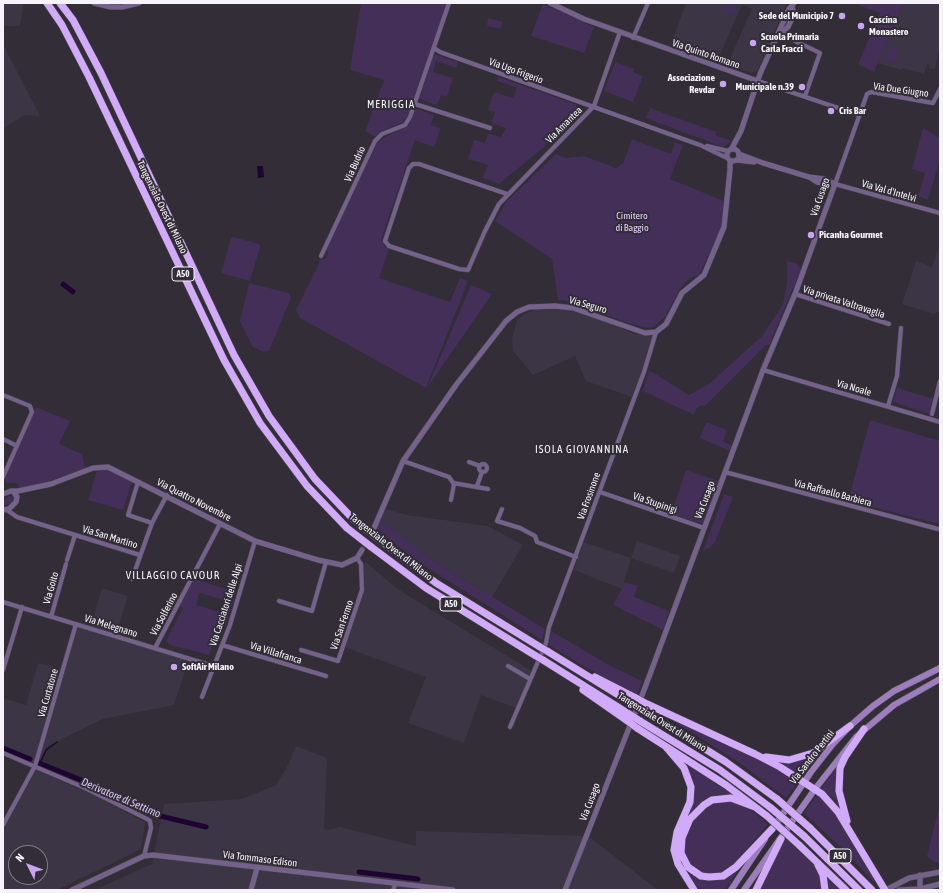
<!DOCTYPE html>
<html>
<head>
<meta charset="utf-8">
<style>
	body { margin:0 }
	#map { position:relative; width:943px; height:893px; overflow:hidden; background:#322d37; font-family:"Asap Condensed",sans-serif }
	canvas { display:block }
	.frame { position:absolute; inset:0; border:4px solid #f6f3fa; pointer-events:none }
	.north { position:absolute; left:8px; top:845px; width:40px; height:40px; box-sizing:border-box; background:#322d37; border:1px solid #807c85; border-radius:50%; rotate:312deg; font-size:11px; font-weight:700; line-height:16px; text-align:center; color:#f6f3fa }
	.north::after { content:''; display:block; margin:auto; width:14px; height:18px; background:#c8a5ee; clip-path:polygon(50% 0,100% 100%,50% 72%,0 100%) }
</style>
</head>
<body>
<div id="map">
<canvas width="943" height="893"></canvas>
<div class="frame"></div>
<div class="north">N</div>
</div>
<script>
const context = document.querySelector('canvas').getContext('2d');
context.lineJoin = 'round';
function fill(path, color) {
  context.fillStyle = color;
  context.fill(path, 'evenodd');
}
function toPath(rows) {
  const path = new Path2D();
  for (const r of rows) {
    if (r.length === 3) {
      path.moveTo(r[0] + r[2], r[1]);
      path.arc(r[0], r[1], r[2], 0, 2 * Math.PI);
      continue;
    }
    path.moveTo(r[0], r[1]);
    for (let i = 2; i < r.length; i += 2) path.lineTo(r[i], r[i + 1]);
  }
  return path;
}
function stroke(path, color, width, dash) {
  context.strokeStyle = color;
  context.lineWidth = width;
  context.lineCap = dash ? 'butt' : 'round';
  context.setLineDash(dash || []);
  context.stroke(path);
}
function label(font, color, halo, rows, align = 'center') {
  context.font = font + ' "Asap Condensed",sans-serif';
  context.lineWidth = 4;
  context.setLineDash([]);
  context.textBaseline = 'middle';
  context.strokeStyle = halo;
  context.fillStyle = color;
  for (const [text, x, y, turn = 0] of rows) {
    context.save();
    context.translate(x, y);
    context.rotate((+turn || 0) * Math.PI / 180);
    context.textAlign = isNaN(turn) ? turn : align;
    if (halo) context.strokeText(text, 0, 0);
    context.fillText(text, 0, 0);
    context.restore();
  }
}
fill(toPath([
	[3,3,24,3,20,26,3,26],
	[686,3,787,3,757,71,752,73,727,65,752,9,742,5,717,61,671,44],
	[903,3,940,3,940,46,935,68,933,69,929,68,930,65,927,64,924,74,902,68,901,70,877,63],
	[3,44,40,116,25,115,3,128],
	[940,243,940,311,934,314,902,304,916,261,932,267],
	[554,309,588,314,634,334,653,336,653,341,632,397,586,381,575,356,533,375,513,351,512,339,517,320,524,314,534,310],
	[386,509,407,515,488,526,523,545,492,597,430,559,396,534,381,520],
	[637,541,680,556,674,573,631,558,622,589,574,570,583,542,631,558],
	[366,562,395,587,415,600,532,671,516,708,481,695,464,743,408,723,426,677,344,647,365,588,363,565],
	[102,588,128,596,116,634,189,659,174,705,103,719,46,747,39,766,3,752,3,698,26,705,38,663,64,670,78,625,90,629],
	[296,746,327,758,324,829,328,830,340,827,416,846,416,831,588,836,658,890,94,890,152,864,164,804,242,799,276,785,286,769],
	[36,770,91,794,145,822,141,849,57,890,3,890,3,831],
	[16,853,40,853,40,877,16,877]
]), '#3c3545');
fill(toPath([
	[361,3,447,3,408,115,403,122,380,132,375,137,365,131,384,80,350,70],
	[724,3,737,8,734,15,721,10],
	[853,3,903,3,874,72,858,64,880,13],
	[543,4,594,27,584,53,531,36],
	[488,18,503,22,501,29,487,26],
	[890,46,899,49,894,63,885,60],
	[434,54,458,62,456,68,436,61,433,72,453,78,447,97,441,95,437,105,419,99],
	[615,62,634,69,633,72,643,76,633,102,604,91],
	[498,77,575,104,581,109,558,129,543,148,499,184,483,178,488,165,468,159,474,140,485,143,488,133,501,137,506,128,491,123,495,112,488,110,494,92,513,98,517,88,497,81],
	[650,108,716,132,715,135,732,141,723,147,646,118],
	[416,109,434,115,431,125,441,128,434,147,415,140,382,237,384,246,389,249,379,278,450,302,460,278,468,281,426,388,300,318,296,310,321,259,325,259,328,253,326,249,377,143,385,137,408,126],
	[923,128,940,138,940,159,928,200,918,196,925,173,912,169],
	[632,139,671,154,675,142,683,145,670,179,724,201,722,227,699,275,689,279,681,287,665,317,658,323,654,327,647,328,628,323,568,301,558,300,552,259,495,221,507,201,556,154,566,158,584,156,616,168,623,163],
	[234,237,259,244,260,247,250,281,221,273,231,238],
	[787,261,796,263,801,269,769,345,766,345,705,406,702,405,697,408,694,415,643,391,649,370,689,395,709,384,762,336,783,304,787,282],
	[249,283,289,293,291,298,269,351,264,352,253,347,240,321],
	[471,285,492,294,427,388],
	[897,388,934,399,929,414,893,402],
	[36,407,70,421,59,444,82,454,85,468,47,482,21,488,16,483,6,483,4,479],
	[870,420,940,441,940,524,848,501],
	[706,422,727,430,723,441,732,446,730,451,700,438],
	[106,469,132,481,123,510,88,500,97,470],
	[686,470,719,481,703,524,671,514],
	[724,494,733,497,715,542,711,547,703,551],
	[9,496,13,497,13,500,9,504,3,506,3,500],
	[381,520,430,559,545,629,542,640,417,561,376,529],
	[194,579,236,592,227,622,223,621,209,655,170,645,166,641,183,608,180,606],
	[199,593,224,600,220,612,196,605],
	[625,582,638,586,634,597,669,611,663,630,613,605],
	[551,631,609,665,642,681,637,695,582,665,549,645],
	[677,721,756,758,799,781,786,798,737,761,676,723],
	[819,752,802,777,779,763,794,762,809,758],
	[689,765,735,795,714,796,697,808,679,854,702,879,720,880,738,871,725,890,696,890,678,858,676,843,694,795,692,781,688,769],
	[837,767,836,783,840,808,834,799,821,789],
	[817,794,833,810,875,881,873,882,846,852,804,813],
	[727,800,746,806,768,824,733,866,723,874,706,874,694,870,686,860,683,845,692,821,702,810,713,803],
	[940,803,940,862,934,862,927,856],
	[786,839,814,864,821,877,823,890,758,890,762,880],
	[826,874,842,890,828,890]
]), '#432f58');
fill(toPath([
	[257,166,263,166,264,177,258,178],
	[63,281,76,291,73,295,60,285]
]), '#1e0531');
stroke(toPath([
	[40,763,46,750,57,742]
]), '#1e0531', 1.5);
stroke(toPath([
	[3,748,30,759],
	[39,763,86,782,156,815,206,827],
	[359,872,418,879]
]), '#1e0531', 5);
stroke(toPath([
	[362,550,372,530]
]), '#46414a', 5, [5, 2.5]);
const minor = toPath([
	[784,31,791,39,820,53,805,96],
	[633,38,648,3],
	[434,48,440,52,700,145,727,158],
	[758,81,859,115],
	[940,89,933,103,871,92,867,94,835,184,940,213],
	[415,104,490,128],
	[707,146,728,151],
	[507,194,419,164,413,164,409,168,385,241,389,246,459,269,468,270,485,231,499,204,594,106,620,32],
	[321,256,375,141,382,134,405,125,410,117,449,3],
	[795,294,889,324],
	[763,370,940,422],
	[3,395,30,406,32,412,3,477],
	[888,406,897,376,901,328],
	[932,414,940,381],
	[3,439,17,446],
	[403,461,449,477,454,484,451,500],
	[469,462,480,466],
	[483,468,4],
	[725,472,938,529],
	[138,482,128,515,152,523],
	[453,483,488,489],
	[477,486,482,472],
	[600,492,704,528],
	[502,509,497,521,520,528,535,536,537,542,576,557],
	[7,510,17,517,140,555],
	[67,560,75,535],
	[132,579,152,523,167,495],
	[279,601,312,611,326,562],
	[3,602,213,666],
	[51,617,66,564],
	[222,645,326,676],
	[155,648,220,524],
	[301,650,338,661,362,590,361,564,357,558],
	[508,666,530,679],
	[3,670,22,607],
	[202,697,230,625,255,541],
	[510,727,546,643,549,627,644,372,656,332],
	[3,753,85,788,147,819,150,821,151,828,144,856],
	[3,825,35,766,76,624],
	[393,890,396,883]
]);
const tertiary = toPath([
	[94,3,111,7,122,7,139,3],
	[550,3,584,19,758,81],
	[777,37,788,27,794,14,792,7],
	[732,148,741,131,760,74,789,9,794,3],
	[733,155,6],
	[739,154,763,163,809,177,824,179,835,184],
	[737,160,754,162],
	[809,177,817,182,829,185,835,184],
	[3,494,11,491,18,491,51,484,93,468,108,467,255,541,318,560,342,565,357,558,362,550],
	[3,510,9,509,16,502,17,497,13,491],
	[374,528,403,461,456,385,506,321,517,312,529,307,555,306,573,308,645,333,656,332,666,324,682,293,704,275,724,227,730,170,730,161],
	[920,889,920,875],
	[72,890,144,856,153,855,453,890],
	[251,890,257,868],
	[565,890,646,685,763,370,795,294,835,184],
	[886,890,909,878,940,872],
	[899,890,920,889,940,884]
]);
const secondary = toPath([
	[774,827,811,772,833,744,850,726,873,706,894,691,940,668],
	[731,890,765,839],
	[744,890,815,789,856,737,894,705,940,679]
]);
const motorway = toPath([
	[47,3,62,25,89,77,224,360,260,423,307,486,347,528],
	[60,3,73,20,101,73,234,355,269,416,315,479,353,519],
	[376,537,436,583,540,647],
	[370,546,426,588,536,656],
	[547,651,633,704],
	[543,660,629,714],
	[595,677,636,698],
	[583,690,626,720],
	[647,704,755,754,780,767,822,794,838,812,885,890],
	[644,711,726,762,777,799],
	[640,721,720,770,771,808],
	[637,728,726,785,767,816],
	[666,747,684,768,691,787,690,802,677,832,674,850,678,864,694,890],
	[766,757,789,760,813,753,850,726],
	[755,807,731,798,712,800,704,805,690,819,682,838,681,853,688,867,701,876,709,877,723,876,736,867,772,829],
	[847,821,839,791,840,768,845,757,864,729],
	[810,828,872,890],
	[804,836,859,890],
	[799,845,846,890],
	[818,865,823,875,825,890],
	[756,890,781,839]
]);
stroke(minor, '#4d4952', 5);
stroke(tertiary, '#4d4952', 6);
stroke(secondary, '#4d4952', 7);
stroke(motorway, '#4d4952', 8);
stroke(minor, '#75628a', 4);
stroke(tertiary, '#75628a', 5);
stroke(secondary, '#9c7ebc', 6);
stroke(motorway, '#d1abf9', 7);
const motorwayBridge = toPath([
	[353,519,376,537],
	[347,528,370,546],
	[540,647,547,651],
	[536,656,543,660],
	[636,698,647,704],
	[633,704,644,711],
	[629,714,640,721],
	[626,720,637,728],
	[777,799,810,828],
	[771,808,804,836],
	[767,816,799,845]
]);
stroke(motorwayBridge, '#4d4952', 8, []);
stroke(motorwayBridge, '#d1abf9', 7);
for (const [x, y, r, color] of [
	[842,16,4,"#c8a5ee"],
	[861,26,4,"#c8a5ee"],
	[753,43,4,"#c8a5ee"],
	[723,84,4,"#c8a5ee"],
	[802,87,4,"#c8a5ee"],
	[831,111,4,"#c8a5ee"],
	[811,235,4,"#c8a5ee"],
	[174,667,4,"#c8a5ee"]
]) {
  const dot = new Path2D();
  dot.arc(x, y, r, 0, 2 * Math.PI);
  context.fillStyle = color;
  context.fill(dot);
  stroke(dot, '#322d37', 1.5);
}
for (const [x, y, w] of [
	[183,274,22],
	[451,604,22],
	[840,856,22]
]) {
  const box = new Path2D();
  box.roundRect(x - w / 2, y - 7, w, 14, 3);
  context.fillStyle = '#322d37';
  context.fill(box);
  stroke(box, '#f6f3fa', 1);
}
label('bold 9px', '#f6f3fa', null, [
	["A50",183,274],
	["A50",451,604],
	["A50",840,856]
]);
label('bold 10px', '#f6f3fa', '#322d37', [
	["Sede del Municipio 7",834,16,"right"],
	["Cascina",869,20],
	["Monastero",869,32],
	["Scuola Primaria",761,37],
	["Carla Fracci",761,49],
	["Associazione",715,78,"right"],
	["Revdar",715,90,"right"],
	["Municipale n.39",794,87,"right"],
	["Cris Bar",839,111],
	["Picanha Gourmet",819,235],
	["SoftAir Milano",182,667]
], 'left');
label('10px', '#f6f3fa', '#322d37', [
	["Via Quinto Romano",706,54,19],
	["Via Ugo Frigerio",516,71,20],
	["Via Due Giugno",901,90,8],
	["Via Amantea",564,125,-45],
	["Via Budrio",355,164,-66],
	["Via Val d'Intelvi",889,191,16],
	["Via Cusago",820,197,-71],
	["Tangenziale Ovest di Milano",162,207,64],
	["Via privata Valtravaglia",844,302,18],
	["Via Seguro",588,305,16],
	["Via Noale",854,388,16],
	["Via Raffaello Barbiera",833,493,15],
	["Via Frosinone",589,496,-70],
	["Via Quattro Novembre",194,500,27],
	["Via Cusago",705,500,-69],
	["Via Stupinigi",655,503,19],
	["Via San Martino",110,537,17],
	["Tangenziale Ovest di Milano",391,547,38],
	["Via Goito",51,588,-74],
	["Via Cacciatori delle Alpi",226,605,-72],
	["Via Solferino",164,614,-62],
	["Via San Fermo",342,625,-71],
	["Via Melegnano",111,626,17],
	["Via Villafranca",276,653,17],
	["Via Curtatone",48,693,-74],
	["Tangenziale Ovest di Milano",662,722,32],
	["Via Sandro Pertini",812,757,-52],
	["Via Cusago",590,802,-69],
	["Via Tommaso Edison",260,859,7]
]);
label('10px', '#e4cefd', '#322d37', [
	["Cimitero",632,216],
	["di Baggio",632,228]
]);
context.letterSpacing = '1px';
label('11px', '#f6f3fa', '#322d37', [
	["MERIGGIA",391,105],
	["ISOLA GIOVANNINA",582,450],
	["VILLAGGIO CAVOUR",173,576]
]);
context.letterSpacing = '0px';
label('italic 11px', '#dcc6f5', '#322d37', [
	["Derivatore di Settimo",121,798,23]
]);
</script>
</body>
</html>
